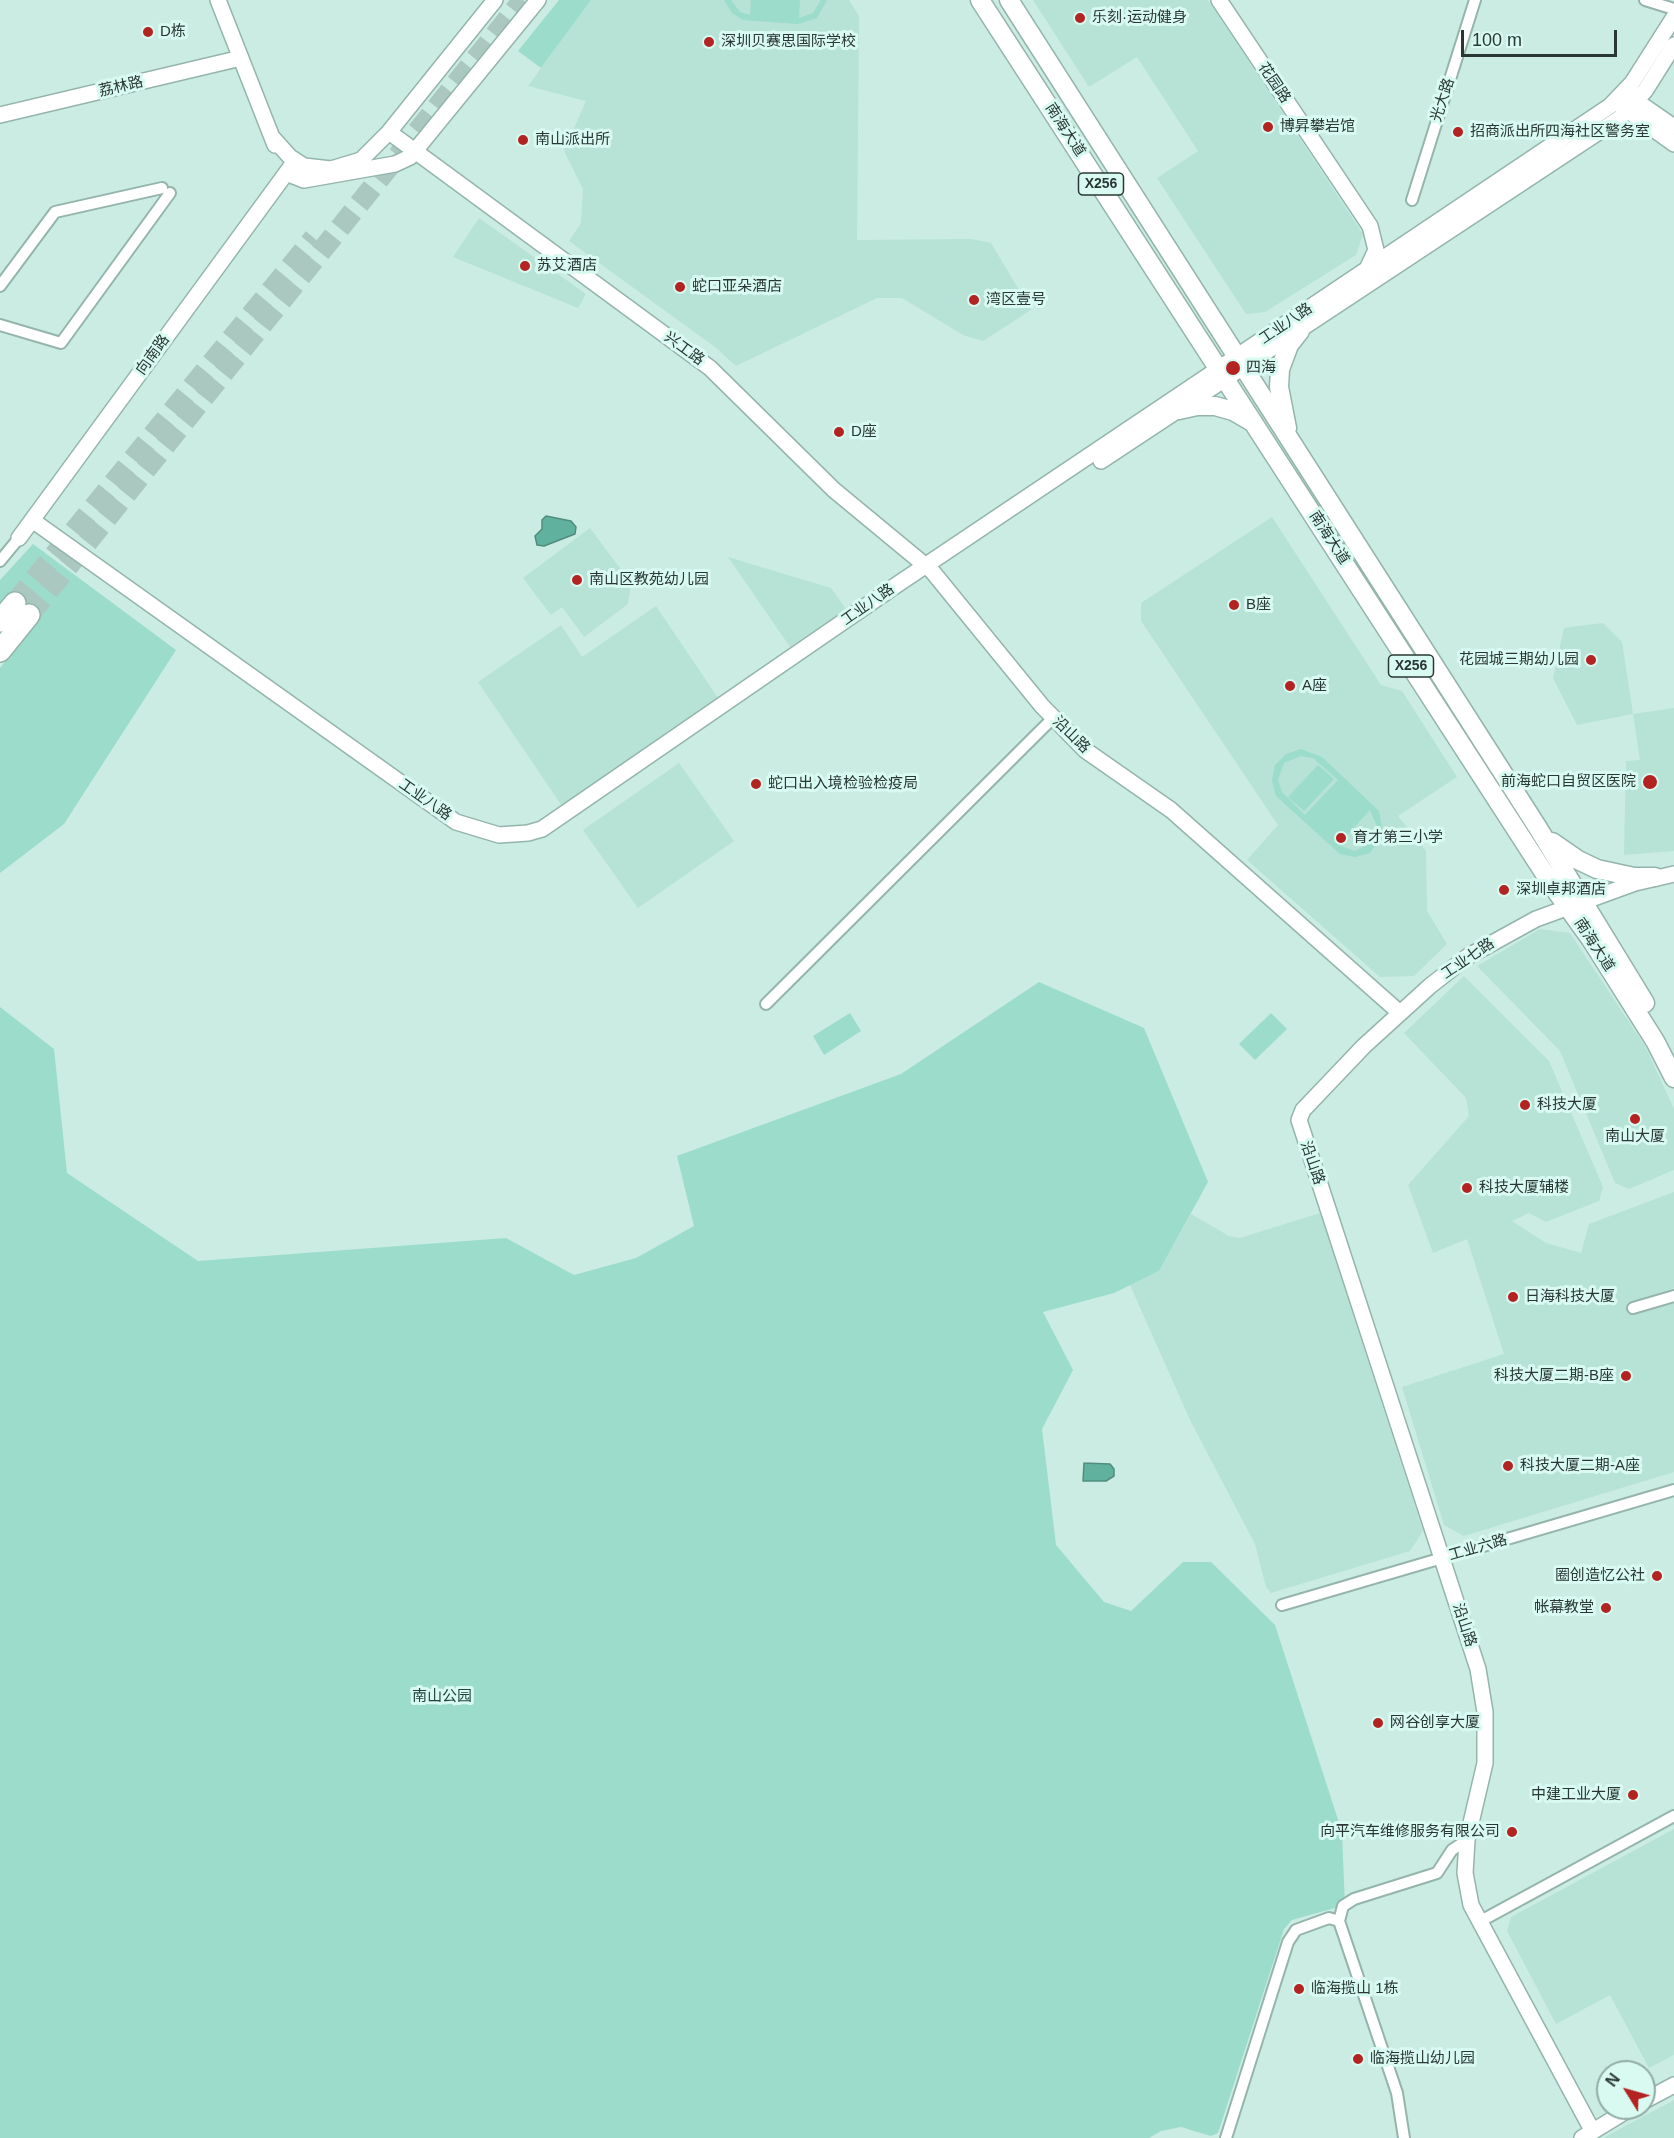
<!DOCTYPE html>
<html>
<head>
<meta charset="utf-8">
<style>
	body { margin:0 }
	#map { position:relative; width:1674px; height:2138px; overflow:hidden; background:#cbece3; font-family:Helvetica,sans-serif }
	canvas { display:block }
	.north { position:absolute; left:1596px; top:2060px; width:60px; height:60px; box-sizing:border-box; background:#d8faf0; border:2px solid #92aca5; border-radius:50%; rotate:307deg; font-size:16px; font-weight:700; line-height:24px; text-align:center; color:#2a3834 }
	.north::after { content:''; display:block; margin:auto; width:21px; height:27px; background:#b32322; clip-path:polygon(50% 0,100% 100%,50% 72%,0 100%) }
	.scale { position:absolute; left:1461px; top:30px; width:156px; height:27px; box-sizing:border-box; border:3px solid #2a3834; border-top:0; padding-left:8px; font-size:18px; line-height:21px; white-space:nowrap; color:#2a3834; -webkit-text-stroke:4px #d8faf0; paint-order:stroke }
</style>
</head>
<body>
<div id="map">
<canvas width="1674" height="2138"></canvas>
<div class="north">N</div>
<div class="scale">100 m</div>
</div>
<script>
const context = document.querySelector('canvas').getContext('2d');
context.lineJoin = 'round';
function fill(path, color) {
  context.fillStyle = color;
  context.fill(path, 'evenodd');
}
function toPath(rows) {
  const path = new Path2D();
  for (const r of rows) {
    path.moveTo(r[0], r[1]);
    for (let i = 2; i < r.length; i += 2) path.lineTo(r[i], r[i + 1]);
  }
  return path;
}
function stroke(path, color, width, dash) {
  context.strokeStyle = color;
  context.lineWidth = width;
  context.lineCap = dash ? 'butt' : 'round';
  context.setLineDash(dash || []);
  context.stroke(path);
}
function label(font, color, halo, rows, align = 'center') {
  context.font = font + ' Helvetica,"Noto Sans SC",sans-serif';
  context.lineWidth = 6;
  context.setLineDash([]);
  context.textBaseline = 'middle';
  context.strokeStyle = halo;
  context.fillStyle = color;
  for (const [text, x, y, turn = 0] of rows) {
    context.save();
    context.translate(x, y);
    context.rotate((+turn || 0) * Math.PI / 180);
    context.textAlign = isNaN(turn) ? turn : align;
    if (halo) context.strokeText(text, 0, 0);
    context.fillText(text, 0, 0);
    context.restore();
  }
}
fill(toPath([
	[591,0,849,0,859,16,857,240,972,239,991,243,1031,310,983,341,963,335,902,298,877,298,736,366,715,347,569,241,581,223,583,189,564,151,586,101,528,86],
	[1033,0,1208,0,1363,234,1356,255,1265,312,1246,314,1157,178,1198,151,1137,57,1089,87],
	[479,218,586,294,578,308,453,257],
	[1272,517,1381,685,1402,691,1457,777,1398,816,1426,851,1427,911,1447,944,1414,976,1380,977,1247,860,1278,825,1141,621,1141,603],
	[590,528,631,583,628,604,584,637,562,607,551,615,523,578],
	[728,557,831,588,846,609,790,647],
	[656,606,718,698,562,806,478,682,561,625,582,657],
	[1603,623,1622,642,1633,714,1674,708,1674,851,1624,855,1626,761,1640,760,1633,714,1577,725,1553,678,1564,628],
	[679,763,734,841,638,908,583,830],
	[1540,929,1570,933,1645,1046,1674,1109,1674,1170,1629,1189,1615,1183,1560,1051,1477,966],
	[1464,976,1549,1061,1603,1187,1599,1201,1546,1222,1529,1213,1512,1221,1546,1243,1581,1253,1589,1224,1674,1192,1674,1288,1627,1303,1631,1314,1674,1300,1674,1472,1464,1536,1444,1525,1402,1387,1504,1354,1467,1239,1433,1253,1408,1185,1469,1116,1466,1098,1404,1033],
	[1320,1213,1423,1531,1410,1551,1271,1593,1266,1587,1255,1544,1191,1422,1130,1285,1159,1271,1191,1214,1229,1236,1240,1238],
	[1674,1829,1674,2055,1649,2068,1610,1995,1556,2024,1507,1931,1511,1917],
	[1674,2100,1674,2138,1603,2138]
]), '#b7e2d6');
fill(toPath([
	[559,0,591,0,541,68,518,51],
	[724,0,731,0,740,12,750,15,751,0,800,0,799,18,813,13,821,0,827,0,817,18,798,24,743,20,732,13],
	[33,544,176,650,64,824,0,873,0,668,40,618,11,596,0,609,0,580],
	[1301,749,1322,757,1379,811,1383,834,1370,853,1355,857,1340,854,1276,796,1272,781,1275,765,1286,754],
	[1301,756,1313,758,1338,780,1305,815,1282,792,1278,780,1284,763],
	[1370,810,1377,826,1371,843,1355,851,1338,845],
	[1318,765,1334,779,1304,811,1288,797],
	[1039,982,1144,1028,1208,1182,1159,1271,1114,1293,1043,1312,1073,1370,1042,1429,1056,1545,1104,1602,1131,1611,1183,1562,1211,1562,1275,1625,1342,1832,1345,1908,1342,1906,1292,1920,1284,1929,1218,2133,1211,2136,1181,2127,1161,2131,1149,2138,0,2138,0,1007,54,1049,67,1173,198,1261,506,1238,574,1275,636,1258,694,1226,677,1156,901,1074],
	[850,1013,861,1031,824,1055,813,1036],
	[1271,1013,1287,1029,1255,1060,1239,1044]
]), '#9bdccb');
const water = toPath([
	[546,516,571,521,576,527,575,534,544,546,537,545,535,536,542,529,542,520,546,516],
	[1084,1463,1110,1464,1114,1469,1114,1476,1106,1481,1083,1481,1084,1463]
]);
fill(water, '#61b19f');
stroke(water, '#508d7f', 1.5);
stroke(toPath([
	[15,603,314,238],
	[29,615,523,0]
]), '#abc8c0', 21, [21, 10]);
const street = toPath([
	[1645,0,1674,9],
	[1412,200,1475,0],
	[0,286,55,212,162,188],
	[0,325,61,343,170,193],
	[0,561,19,538],
	[766,1004,1053,718],
	[1633,1308,1674,1296],
	[1282,1605,1674,1490],
	[1339,1921,1343,1906,1354,1899,1437,1873,1452,1850,1467,1840],
	[1479,1922,1674,1816],
	[1226,2138,1288,1942,1296,1930,1329,1918,1339,1921,1397,2093,1404,2138]
]);
const secondary = toPath([
	[218,0,275,145],
	[1219,0,1370,226,1376,250,1367,269],
	[1629,96,1674,127],
	[1620,105,1674,144],
	[0,115,241,58],
	[389,132,710,368,834,490,932,571,1042,706,1085,750,1171,810,1400,1013],
	[272,137,290,157,304,166,331,169,361,160,389,132,495,0],
	[286,173,304,180,395,164,410,157,538,0],
	[1101,461,1620,118,1645,91,1674,45],
	[32,520,456,822,499,835,528,833,542,829,898,584,1610,106,1632,83,1674,17],
	[19,538,295,161],
	[1644,2101,1674,2085],
	[1592,2130,1471,1905,1465,1873,1467,1840,1485,1763,1485,1712,1478,1669,1299,1120,1303,1110,1364,1046,1430,986,1467,957,1536,919,1635,883,1674,874],
	[1582,2138,1631,2108]
]);
const primary = toPath([
	[980,0,1554,888,1590,938,1655,1041,1674,1078],
	[1009,0,1538,828,1645,1003],
	[1179,410,1197,406,1215,406,1233,411,1252,422],
	[1287,428,1279,387,1280,369,1289,345,1300,331],
	[1552,842,1578,860,1597,869,1634,877,1655,877]
]);
const highway = toPath([
	[0,621,15,603],
	[0,651,29,615]
]);
stroke(street, '#94b4ac', 14);
stroke(secondary, '#94b4ac', 18);
stroke(primary, '#94b4ac', 21);
stroke(highway, '#94b4ac', 24);
stroke(street, '#fff', 10);
stroke(secondary, '#fff', 15);
stroke(primary, '#fff', 18);
stroke(highway, '#fff', 21);
for (const [x, y, r, color] of [
	[1080,18,6,"#b32322"],
	[148,32,6,"#b32322"],
	[709,42,6,"#b32322"],
	[1268,127,6,"#b32322"],
	[1458,132,6,"#b32322"],
	[523,140,6,"#b32322"],
	[525,266,6,"#b32322"],
	[680,287,6,"#b32322"],
	[974,300,6,"#b32322"],
	[1233,368,8,"#b32322"],
	[839,432,6,"#b32322"],
	[577,580,6,"#b32322"],
	[1234,605,6,"#b32322"],
	[1591,660,6,"#b32322"],
	[1290,686,6,"#b32322"],
	[1650,782,8,"#b32322"],
	[756,784,6,"#b32322"],
	[1341,838,6,"#b32322"],
	[1504,890,6,"#b32322"],
	[1525,1105,6,"#b32322"],
	[1635,1119,6,"#b32322"],
	[1467,1188,6,"#b32322"],
	[1513,1297,6,"#b32322"],
	[1626,1376,6,"#b32322"],
	[1508,1466,6,"#b32322"],
	[1657,1576,6,"#b32322"],
	[1606,1608,6,"#b32322"],
	[1378,1723,6,"#b32322"],
	[1633,1795,6,"#b32322"],
	[1512,1832,6,"#b32322"],
	[1299,1989,6,"#b32322"],
	[1358,2059,6,"#b32322"]
]) {
  const dot = new Path2D();
  dot.arc(x, y, r, 0, 2 * Math.PI);
  context.fillStyle = color;
  context.fill(dot);
  stroke(dot, '#d8faf0', 2);
}
for (const [x, y, w] of [
	[1101,184,45],
	[1411,666,45]
]) {
  const box = new Path2D();
  box.roundRect(x - w / 2, y - 11, w, 22, 4.5);
  context.fillStyle = '#d8faf0';
  context.fill(box);
  stroke(box, '#2a3834', 1.5);
}
label('bold 14px', '#2a3834', null, [
	["X256",1101,184],
	["X256",1411,666]
]);
label('15px', '#2a3834', '#d8faf0', [
	["乐刻·运动健身",1092,18],
	["D栋",160,32],
	["深圳贝赛思国际学校",721,42],
	["博昇攀岩馆",1280,127],
	["招商派出所四海社区警务室",1470,132],
	["南山派出所",535,140],
	["苏艾酒店",537,266],
	["蛇口亚朵酒店",692,287],
	["湾区壹号",986,300],
	["四海",1246,368],
	["D座",851,432],
	["南山区教苑幼儿园",589,580],
	["B座",1246,605],
	["花园城三期幼儿园",1579,660,"right"],
	["A座",1302,686],
	["前海蛇口自贸区医院",1636,782,"right"],
	["蛇口出入境检验检疫局",768,784],
	["育才第三小学",1353,838],
	["深圳卓邦酒店",1516,890],
	["科技大厦",1537,1105],
	["南山大厦",1635,1137,"center"],
	["科技大厦辅楼",1479,1188],
	["日海科技大厦",1525,1297],
	["科技大厦二期-B座",1614,1376,"right"],
	["科技大厦二期-A座",1520,1466],
	["圈创造忆公社",1645,1576,"right"],
	["帐幕教堂",1594,1608,"right"],
	["网谷创享大厦",1390,1723],
	["中建工业大厦",1621,1795,"right"],
	["向平汽车维修服务有限公司",1500,1832,"right"],
	["临海揽山 1栋",1311,1989],
	["临海揽山幼儿园",1370,2059]
], 'left');
label('15px', '#2a3834', '#d8faf0', [
	["花园路",1274,83,56],
	["荔林路",121,87,-13],
	["光大路",1443,100,-72],
	["南海大道",1065,130,57],
	["工业八路",1286,324,-34],
	["兴工路",684,349,36],
	["向南路",153,355,-54],
	["南海大道",1329,538,57],
	["工业八路",868,605,-35],
	["沿山路",1071,735,44],
	["工业八路",425,800,35],
	["南海大道",1594,945,57],
	["工业七路",1468,959,-34],
	["沿山路",1312,1163,71],
	["工业六路",1478,1548,-16],
	["沿山路",1464,1625,72]
]);
label('15px', '#1e443b', '#d8faf0', [
	["南山公园",442,1697]
]);
</script>
</body>
</html>
